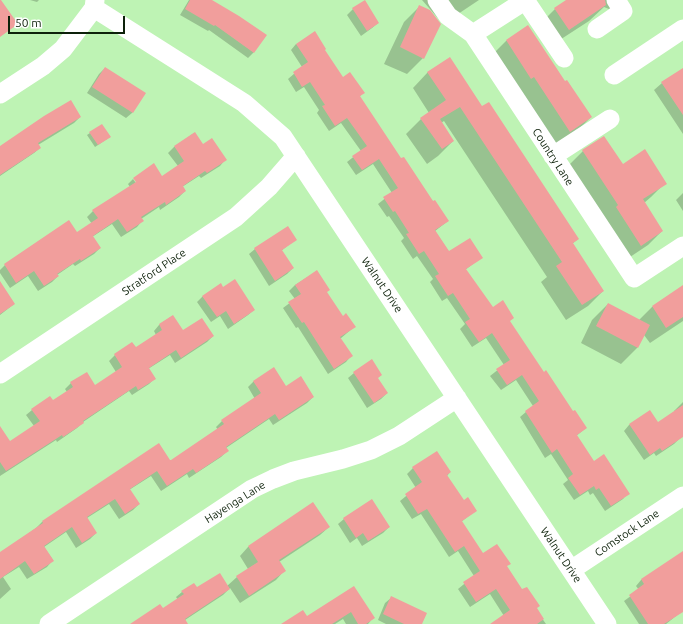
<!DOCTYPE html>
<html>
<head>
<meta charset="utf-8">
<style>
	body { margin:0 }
	#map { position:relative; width:683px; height:624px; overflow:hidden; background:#bef3b4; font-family:Ubuntu,sans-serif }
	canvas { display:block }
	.scale { position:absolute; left:8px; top:16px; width:117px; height:18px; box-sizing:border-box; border:2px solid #0d210a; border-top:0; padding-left:5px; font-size:12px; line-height:14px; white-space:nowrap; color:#0d210a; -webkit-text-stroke:3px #fff; paint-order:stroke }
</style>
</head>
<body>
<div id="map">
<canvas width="683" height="624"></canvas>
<div class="scale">50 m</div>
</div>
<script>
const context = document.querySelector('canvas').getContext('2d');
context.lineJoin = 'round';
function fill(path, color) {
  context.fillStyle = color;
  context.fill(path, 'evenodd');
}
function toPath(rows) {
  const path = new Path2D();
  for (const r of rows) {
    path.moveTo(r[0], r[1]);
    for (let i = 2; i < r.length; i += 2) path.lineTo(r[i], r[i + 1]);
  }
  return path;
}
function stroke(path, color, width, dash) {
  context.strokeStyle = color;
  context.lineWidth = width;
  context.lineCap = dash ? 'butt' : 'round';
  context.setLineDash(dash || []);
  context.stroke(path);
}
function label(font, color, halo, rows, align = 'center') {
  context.font = font + ' Ubuntu,sans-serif';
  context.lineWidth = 3.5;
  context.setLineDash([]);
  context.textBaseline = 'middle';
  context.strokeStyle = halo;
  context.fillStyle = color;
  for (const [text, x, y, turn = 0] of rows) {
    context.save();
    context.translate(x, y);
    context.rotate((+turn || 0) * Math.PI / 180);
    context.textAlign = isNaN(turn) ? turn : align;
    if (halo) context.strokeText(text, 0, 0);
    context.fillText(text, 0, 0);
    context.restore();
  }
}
fill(toPath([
	[30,0,39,0,37,2],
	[189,0,210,0,254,52,248,58,209,30,208,31,180,15],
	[422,0,479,0,443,24],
	[568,0,621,0,609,9,604,7,589,21,552,45,539,25,555,9],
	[420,6,423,58,407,74,384,64,404,22],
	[353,9,378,23,372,28,361,36,347,15],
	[527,27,564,83,591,117,575,133,553,147,490,57,506,41],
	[296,44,324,50,342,78,363,93,359,97,401,160,448,221,435,231,449,252,482,257,465,270,493,308,509,322,543,373,573,413,586,428,576,436,594,462,628,493,623,499,605,511,593,493,590,495,588,491,574,500,563,484,568,480,551,454,545,458,520,417,533,406,516,380,501,390,490,376,504,365,486,338,472,347,460,329,465,324,447,298,442,301,430,282,433,279,417,256,413,259,401,241,404,238,389,216,387,217,378,204,392,193,373,164,356,175,347,162,361,151,341,123,329,131,317,113,319,110,304,87,296,92,288,79,302,67,291,50],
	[105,68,144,93,132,113,126,118,87,93,99,74],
	[683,69,683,134,654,90,662,83],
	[428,72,482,108,578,239,572,244,603,291,588,306,566,320,541,282,547,277,444,121,441,123,453,141,438,156,427,164,406,134,421,119,429,113,413,88],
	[80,117,74,123,38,145,40,148,34,153,0,176,0,147],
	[90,133,110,137,95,147,87,135],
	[194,133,202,145,225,160,220,166,201,178,199,176,182,187,185,191,179,197,160,210,159,207,141,219,142,221,137,227,121,237,112,224,92,237,100,248,94,254,75,266,73,264,57,275,58,276,52,282,38,291,28,276,10,288,0,273,0,270,5,265,69,221,77,234,92,224,87,217,93,211,130,187,128,184,133,179,138,186,162,177,178,166,168,153,174,147],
	[604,137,622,165,665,183,651,197,644,203,662,231,648,245,627,259,569,165,583,151],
	[683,193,683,211,676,200],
	[296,239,281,251,293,268,287,274,269,286,249,254,255,249],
	[317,271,326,292,342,317,354,327,340,339,351,356,346,362,328,374,298,327,296,328,283,308,295,299,289,291,295,285],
	[0,284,14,304,0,315],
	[683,286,683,321,650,343,644,335,637,348,621,364,581,343,592,320,608,304,639,320,652,307],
	[223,289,254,310,248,315,228,329,220,316,211,322,197,302,203,296],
	[172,316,183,332,213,336,207,342,175,363,170,355,148,369,155,378,149,384,132,395,129,391,83,422,77,428,57,442,56,440,0,476,0,430,10,442,34,426,26,415,32,410,52,402,67,392,65,389,71,383,95,386,116,372,109,361,115,355,136,349,156,335,154,331,159,325],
	[354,373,377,378,387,393,381,399,367,408,348,378],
	[254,381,286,388,313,397,307,403,273,425,269,419,226,448,227,451,221,457,189,478,187,474,161,491,151,476,129,490,139,504,133,510,119,519,109,504,87,518,96,533,90,539,76,548,66,532,44,547,53,560,47,567,27,579,19,567,3,577,11,589,0,599,0,555,36,528,42,522,169,461,171,461,218,430,216,427,222,421,255,399,248,387],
	[683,402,683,431,680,438,674,444,656,456,654,453,644,460,624,431,629,425,649,412,658,424,675,412,674,411],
	[413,468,450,472,447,476,463,501,475,511,461,522,483,555,506,567,546,624,494,624,504,616,490,594,470,607,458,589,474,576,458,551,449,557,421,514,412,519,400,501,416,488,407,474],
	[313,503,329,527,320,535,279,562,284,571,276,580,240,603,230,588,223,595,185,620,187,624,136,624,162,610,178,600,176,597,182,592,197,589,227,586,237,577,248,569,240,556,248,547],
	[344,519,389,527,383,533,362,546,357,538,350,543,338,524],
	[683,552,683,604,681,612,666,624,639,624,624,601,639,590,636,586,641,580],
	[354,588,373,618,368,624,346,624,343,619,335,624,283,624,307,617],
	[391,598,421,624,386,624,378,620,385,603]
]), '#0003');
fill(toPath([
	[0,0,1,0,18,24,0,37],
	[190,0,212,0,239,16,267,35,254,53,215,25,214,26,185,9],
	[365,0,379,23,367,31,352,8],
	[566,0,605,0,606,5,569,30,554,8],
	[419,5,430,10,441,24,424,59,400,47],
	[528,25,565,81,567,80,592,117,570,132,534,77,531,79,506,40],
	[315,31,326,49,325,50,343,77,350,72,365,93,360,96,401,158,404,157,433,201,435,200,449,221,435,230,449,251,470,238,483,258,466,269,493,307,503,300,514,318,510,321,544,372,546,370,573,411,575,410,587,428,577,435,594,461,604,454,630,494,611,506,599,488,596,490,594,486,580,495,568,478,573,474,557,449,552,453,525,411,539,401,522,375,507,385,496,369,510,360,492,333,479,342,465,322,470,319,453,293,448,296,435,276,439,274,424,251,419,254,406,234,409,233,395,211,393,212,383,197,398,188,379,159,362,170,352,156,367,146,347,118,335,126,322,106,325,105,310,82,302,87,293,72,308,62,296,44],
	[450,57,482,106,489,102,579,239,573,243,604,291,582,305,556,266,562,262,460,107,440,119,454,141,442,149,420,118,446,100,427,72],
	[105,67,146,93,133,113,92,87],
	[683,68,683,115,661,82],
	[71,100,81,117,38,143,41,148,0,175,0,146,44,116],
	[102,124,111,137,98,145,89,132],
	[195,132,203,144,212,138,227,160,207,173,205,171,183,186,186,191,166,205,165,202,141,217,144,221,127,232,118,219,93,236,101,248,81,261,80,259,57,274,59,276,44,286,34,271,16,283,4,264,69,220,77,232,98,218,92,210,136,182,133,178,154,163,162,176,184,161,174,146],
	[604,136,623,164,645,149,667,184,643,199,663,231,641,246,616,207,618,205,582,150],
	[288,226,297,240,282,250,294,268,275,281,254,248],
	[317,270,330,290,327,292,343,316,346,313,356,327,340,337,353,356,334,369,304,322,302,323,288,302,301,294,295,285],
	[235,279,255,310,234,324,226,311,217,317,202,296,221,283,223,287],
	[0,281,15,304,0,314],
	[683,285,683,317,666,328,652,306],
	[608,303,650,325,638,348,596,326],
	[173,315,183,330,202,318,214,336,181,358,176,350,149,368,156,379,138,390,136,386,83,421,84,423,63,437,62,435,6,471,0,462,0,426,10,441,40,421,31,409,50,396,53,400,73,387,70,382,87,372,95,385,122,367,114,354,132,342,136,347,162,330,159,324],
	[372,359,382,375,378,378,388,393,374,403,353,372],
	[274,367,286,386,301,376,314,397,279,420,275,414,226,447,229,451,196,473,193,469,167,486,157,471,130,489,140,504,125,514,115,499,87,517,97,533,82,543,72,527,44,546,54,561,34,574,25,561,0,579,0,552,43,523,42,521,159,443,170,460,171,460,224,424,221,420,261,393,253,381],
	[683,405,683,437,662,451,660,448,650,455,629,424,650,410,658,422],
	[437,451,451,472,447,475,464,500,468,497,477,511,462,521,483,553,497,544,511,564,507,566,522,589,527,587,540,606,537,608,544,619,537,624,490,624,510,610,496,589,476,602,463,582,480,571,464,546,455,552,427,509,418,514,405,494,422,482,412,467],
	[372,499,390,527,368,541,363,533,356,538,343,518],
	[313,502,330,527,279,560,286,571,249,596,236,576,258,562,248,546],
	[683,551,683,612,664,624,648,624,629,595,644,584,641,579],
	[220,573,230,589,185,619,188,624,130,624,160,604,163,608,184,594,181,591,194,583,197,587],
	[354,586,375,618,366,624,358,624,351,612,332,624,281,624,303,610,307,616],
	[391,596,427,613,422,624,404,624,383,614]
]), '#f19e9c');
stroke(toPath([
	[437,0,448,16,473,34,634,278,683,246],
	[525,0,564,58],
	[94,8,244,103,283,137,607,624],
	[597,29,623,11,616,0],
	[473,34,526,0],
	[614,75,683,29],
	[0,94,43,66,63,49,94,8,95,0],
	[553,156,610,119],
	[0,374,236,217,269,187,296,156],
	[571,570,683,496],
	[49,624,252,489,273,479,294,471,343,459,371,450,399,436,457,398]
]), '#fff', 19);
label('11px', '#0d210a', '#fff', [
	["Country Lane",553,157,57],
	["Stratford Place",154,272,-34],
	["Walnut Drive",382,285,56],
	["Hayenga Lane",235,502,-32],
	["Comstock Lane",627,533,-34],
	["Walnut Drive",561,555,56]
]);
</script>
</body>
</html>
